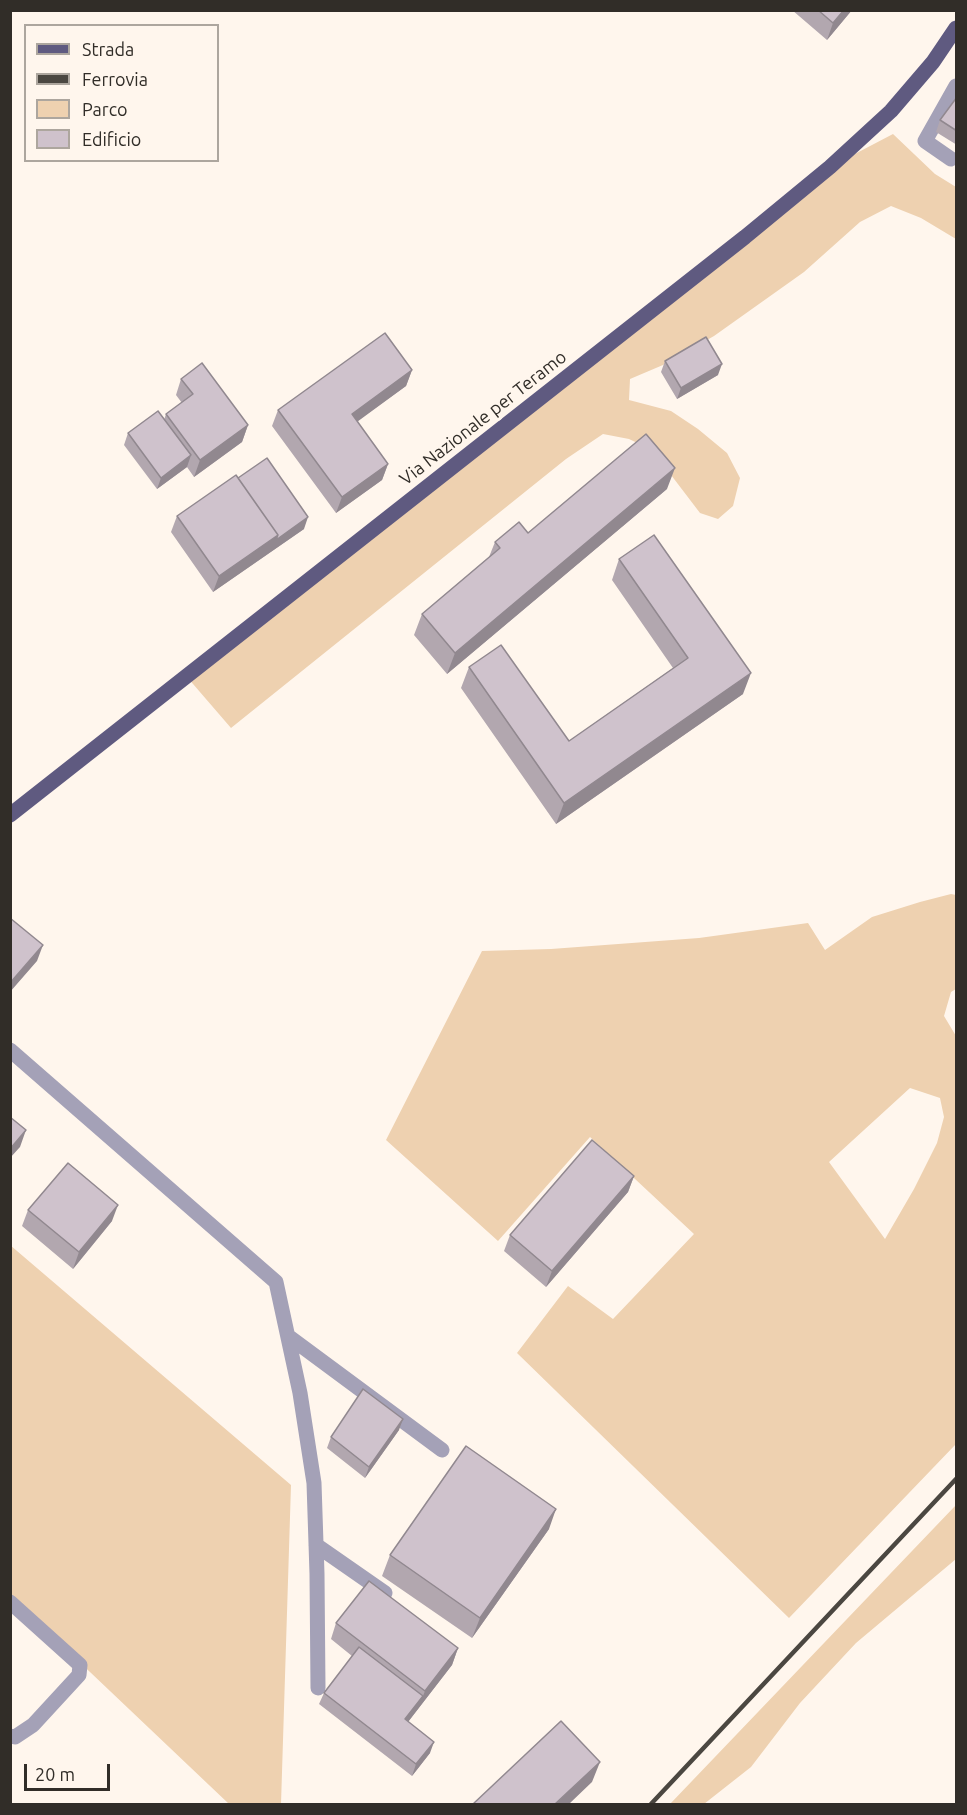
<!DOCTYPE html>
<html>
<head>
<meta charset="utf-8">
<style>
	body { margin:0 }
	#map { position:relative; width:967px; height:1815px; overflow:hidden; background:#fff6ed; font-family:Ubuntu,sans-serif }
	canvas { display:block }
	.frame { position:absolute; inset:0; border:12px solid #312d28; pointer-events:none }
	.legend { position:absolute; left:24px; top:24px; width:195px; height:138px; box-sizing:border-box; background:#fff6ed; border:2px solid #ada69e; margin:0; padding:8px 10px; list-style:none; font-size:18px; color:#312d28 }
	.legend li { display:flex; align-items:center; gap:12px; height:30px }
	.legend b { width:30px; border:2px solid #ada69e }
	.scale { position:absolute; left:24px; top:1764px; width:86px; height:27px; box-sizing:border-box; border:3px solid #312d28; border-top:0; padding-left:8px; font-size:18px; line-height:21px; white-space:nowrap; color:#312d28; -webkit-text-stroke:4px #fff6ed; paint-order:stroke }
</style>
</head>
<body>
<div id="map">
<canvas width="967" height="1815"></canvas>
<div class="frame"></div>
<ul class="legend">
<li><b style="height:8px;background:#5f5a80"></b>Strada</li>
<li><b style="height:8px;background:#4b4741"></b>Ferrovia</li>
<li><b style="height:16px;background:#eed1b0"></b>Parco</li>
<li><b style="height:16px;background:#cfc2cc"></b>Edificio</li>
</ul>
<div class="scale">20 m</div>
</div>
<script>
const context = document.querySelector('canvas').getContext('2d');
context.lineJoin = 'round';
function fill(path, color) {
  context.fillStyle = color;
  context.fill(path, 'evenodd');
}
function toPath(rows) {
  const path = new Path2D();
  for (const r of rows) {
    path.moveTo(r[0], r[1]);
    for (let i = 2; i < r.length; i += 2) path.lineTo(r[i], r[i + 1]);
  }
  return path;
}
function stroke(path, color, width, dash) {
  context.strokeStyle = color;
  context.lineWidth = width;
  context.lineCap = dash ? 'butt' : 'round';
  context.setLineDash(dash || []);
  context.stroke(path);
}
function label(font, color, halo, rows, align = 'center') {
  context.font = font + ' Ubuntu,sans-serif';
  context.lineWidth = 6;
  context.setLineDash([]);
  context.textBaseline = 'middle';
  context.strokeStyle = halo;
  context.fillStyle = color;
  for (const [text, x, y, turn = 0] of rows) {
    context.save();
    context.translate(x, y);
    context.rotate((+turn || 0) * Math.PI / 180);
    context.textAlign = isNaN(turn) ? turn : align;
    if (halo) context.strokeText(text, 0, 0);
    context.fillText(text, 0, 0);
    context.restore();
  }
}
fill(toPath([
	[893,134,935,174,956,187,956,239,921,218,891,206,860,222,804,272,714,336,663,365,630,379,629,400,671,411,698,429,727,453,740,478,733,506,718,519,700,513,652,450,629,439,603,434,566,459,231,728,187,677,830,167],
	[951,894,956,895,956,989,951,992,944,1016,956,1036,956,1444,789,1618,517,1353,568,1286,613,1319,694,1234,590,1137,498,1241,386,1140,482,951,551,949,699,938,808,923,825,950,872,917,920,902],
	[910,1088,940,1098,944,1117,937,1143,914,1189,885,1239,829,1162],
	[10,1245,291,1485,281,1804,229,1804,11,1597],
	[956,1505,956,1559,856,1643,800,1703,751,1767,704,1804,670,1804]
]), '#eed1b0');
stroke(toPath([
	[951,159,925,141,956,86],
	[10,1050,276,1282,300,1393,314,1483,317,1574,318,1688],
	[288,1336,442,1450],
	[316,1545,385,1593],
	[10,1602,80,1665,79,1675,33,1725,15,1737,10,1736]
]), '#a4a1b7', 15);
stroke(toPath([
	[10,815,745,237,830,167,891,111,933,62,956,28]
]), '#5f5a80', 15);
stroke(toPath([
	[651,1804,956,1479]
]), '#4b4741', 4.5);
fill(toPath([
	[792,10,852,10,827,40],
	[957,97,957,145,936,132,940,120],
	[665,361,718,375,677,399,661,372],
	[412,370,406,386,357,421,388,464,382,480,336,513,272,426,278,410],
	[181,379,248,425,242,442,194,477,187,467,157,489,124,445,128,433,164,420,166,414,182,403,176,395],
	[238,478,304,529,213,592,171,532,177,516],
	[667,489,447,674,414,635,422,614,489,557,495,542,528,533],
	[619,559,743,694,556,824,461,688,469,667,569,741,673,668,612,580],
	[634,1176,628,1192,546,1287,504,1251,510,1235],
	[28,1210,112,1221,73,1269,22,1226],
	[399,1430,365,1478,327,1448,331,1437],
	[549,1529,472,1638,382,1576,390,1555],
	[336,1623,458,1648,452,1665,408,1722,430,1753,412,1776,319,1704,324,1693,352,1656,331,1639]
]), '#b2a7af');
fill(toPath([
	[844,10,852,10,827,40,833,23],
	[722,364,718,375,677,399,681,388],
	[412,370,406,386,346,430,352,414],
	[248,425,242,442,194,477,200,460],
	[191,455,187,467,157,489,161,478],
	[388,464,382,480,336,513,342,497],
	[675,468,667,489,447,674,455,653],
	[308,517,304,529,213,592,219,576,278,535],
	[751,673,743,694,556,824,564,803],
	[43,945,37,961,10,992,10,983],
	[26,1130,20,1147,10,1158,10,1149],
	[634,1176,628,1192,546,1287,552,1271],
	[118,1205,112,1221,73,1269,79,1252],
	[403,1419,399,1430,365,1478,369,1467],
	[556,1509,549,1529,472,1638,480,1618],
	[458,1648,452,1665,401,1731,405,1719,423,1696,425,1691],
	[434,1742,430,1753,412,1776,416,1764],
	[600,1762,592,1782,569,1804,555,1804]
]), '#91888f');
const building = toPath([
	[818,10,844,10,833,23,818,10],
	[957,97,957,131,940,120,957,97],
	[385,333,412,370,352,414,388,464,342,497,278,410,385,333],
	[706,337,722,364,681,388,665,361,706,337],
	[202,363,248,425,200,460,166,414,193,394,181,379,202,363],
	[158,411,191,455,161,478,128,433,158,411],
	[646,434,675,468,455,653,422,614,500,548,495,542,519,522,528,533,646,434],
	[267,458,308,517,276,540,278,535,238,478,267,458],
	[236,475,278,535,219,576,177,516,236,475],
	[654,535,751,673,564,803,469,667,501,645,569,741,688,658,619,559,654,535],
	[10,918,43,945,10,983,10,918],
	[10,1117,26,1130,10,1149,10,1117],
	[592,1140,634,1176,552,1271,510,1235,592,1140],
	[68,1163,118,1205,79,1252,28,1210,68,1163],
	[363,1389,403,1419,369,1467,331,1437,363,1389],
	[466,1446,556,1509,480,1618,390,1555,466,1446],
	[369,1581,458,1648,425,1691,336,1623,369,1581],
	[359,1647,423,1696,405,1719,434,1742,416,1764,324,1693,359,1647],
	[561,1721,600,1762,555,1804,473,1804,561,1721]
]);
fill(building, '#cfc2cc');
stroke(building, '#91888f', 1.5);
label('18px', '#312d28', '#fff6ed', [
	["Via Nazionale per Teramo",483,418,-38]
]);
</script>
</body>
</html>
